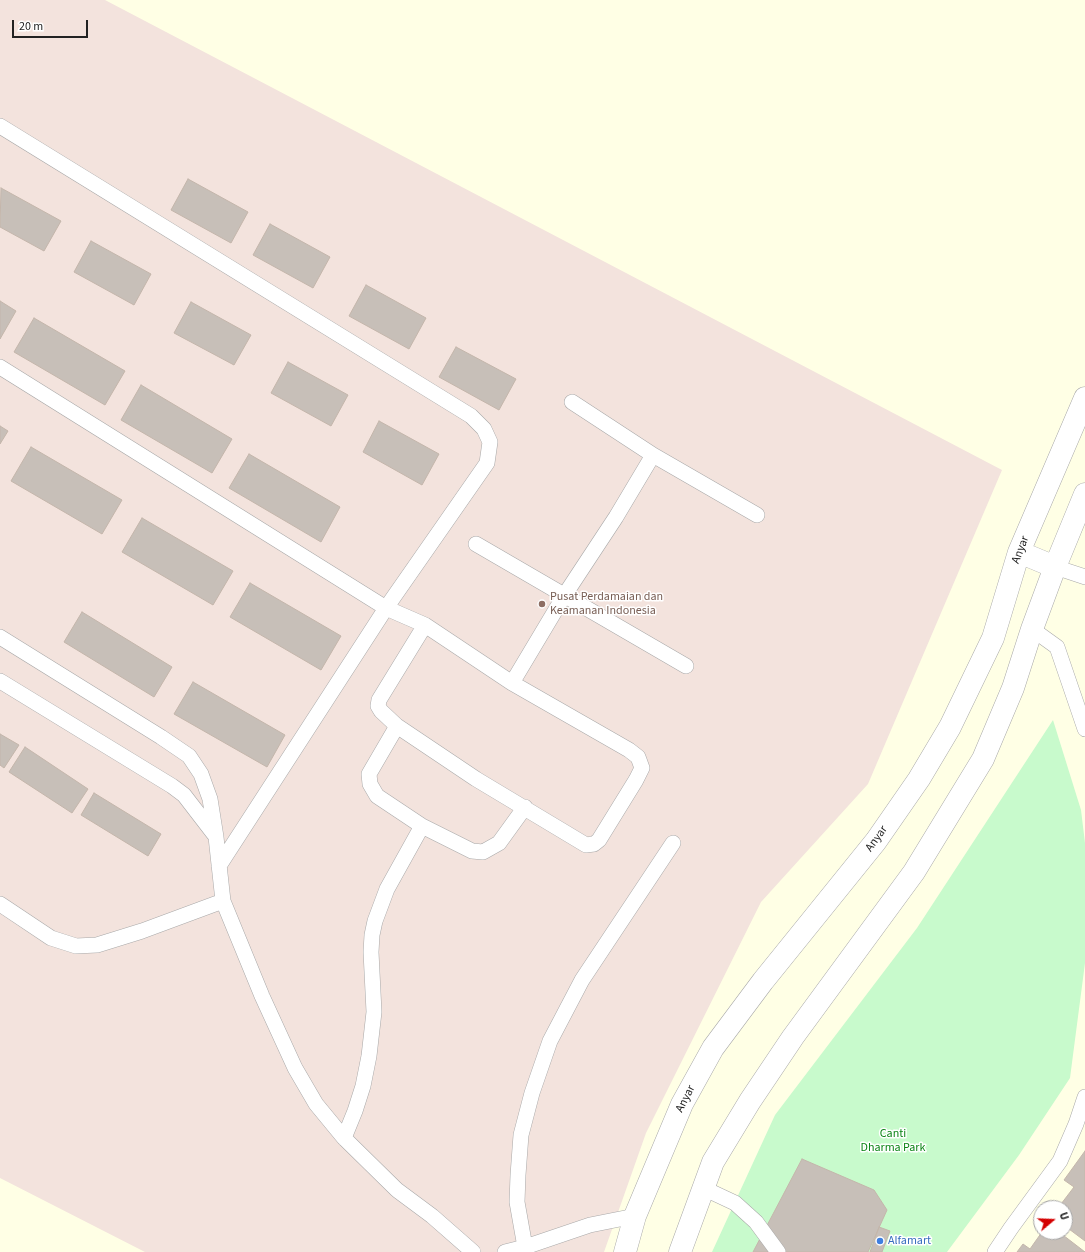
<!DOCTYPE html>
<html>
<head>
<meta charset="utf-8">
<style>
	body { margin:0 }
	#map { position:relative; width:1085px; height:1252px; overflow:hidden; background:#f2efe9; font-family:"Source Sans 3",sans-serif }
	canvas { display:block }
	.north { position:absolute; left:1033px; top:1200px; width:40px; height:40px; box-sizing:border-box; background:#fff; border:1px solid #a7a7a7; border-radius:50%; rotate:71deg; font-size:11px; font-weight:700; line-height:16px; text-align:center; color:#222 }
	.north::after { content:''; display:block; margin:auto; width:14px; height:18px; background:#d40000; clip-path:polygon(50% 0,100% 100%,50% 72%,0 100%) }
	.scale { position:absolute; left:12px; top:20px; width:76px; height:18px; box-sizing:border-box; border:2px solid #222; border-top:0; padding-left:5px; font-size:12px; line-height:14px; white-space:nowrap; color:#222; -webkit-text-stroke:3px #fff; paint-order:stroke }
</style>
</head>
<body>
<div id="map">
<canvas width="1085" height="1252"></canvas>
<div class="north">U</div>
<div class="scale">20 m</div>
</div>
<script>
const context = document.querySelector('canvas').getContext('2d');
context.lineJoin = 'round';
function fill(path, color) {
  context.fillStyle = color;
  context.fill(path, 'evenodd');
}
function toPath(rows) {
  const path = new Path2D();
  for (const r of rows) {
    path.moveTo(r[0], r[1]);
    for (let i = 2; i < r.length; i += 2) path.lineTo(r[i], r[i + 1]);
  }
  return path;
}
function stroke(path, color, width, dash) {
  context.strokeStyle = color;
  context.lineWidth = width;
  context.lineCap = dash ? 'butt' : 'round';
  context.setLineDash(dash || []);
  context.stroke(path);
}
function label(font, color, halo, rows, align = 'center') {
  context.font = font + ' "Source Sans 3",sans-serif';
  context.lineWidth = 3;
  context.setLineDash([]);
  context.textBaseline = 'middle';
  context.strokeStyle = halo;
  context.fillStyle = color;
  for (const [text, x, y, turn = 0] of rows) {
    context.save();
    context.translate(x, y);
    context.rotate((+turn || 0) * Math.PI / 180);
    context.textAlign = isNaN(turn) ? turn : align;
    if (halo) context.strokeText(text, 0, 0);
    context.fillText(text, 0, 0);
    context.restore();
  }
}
fill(toPath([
	[0,0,1085,0,1085,1252,0,1252],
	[1041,1208,1065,1208,1065,1232,1041,1232]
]), '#ffffe5');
fill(toPath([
	[0,0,105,0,1002,470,868,784,761,902,646,1133,604,1252,145,1252,0,1178]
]), '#f3e3dd');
fill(toPath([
	[1053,720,1081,810,1085,843,1085,963,1070,1078,1019,1155,947,1252,712,1252,775,1115,917,928]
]), '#c8facc');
const building = toPath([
	[188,179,248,212,231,243,171,210,188,179],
	[1,188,61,221,44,251,0,227,1,188],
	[270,224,330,257,313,288,253,255,270,224],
	[91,241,151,274,134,305,74,272,91,241],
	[366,285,426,318,409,349,349,316,366,285],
	[0,301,16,311,0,339,0,301],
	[191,302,251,335,234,365,174,333,191,302],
	[34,318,125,371,105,405,14,352,34,318],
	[456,347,516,379,499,410,439,377,456,347],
	[288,362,348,395,331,426,271,393,288,362],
	[141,385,232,439,212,473,121,420,141,385],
	[379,421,439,454,422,485,363,452,379,421],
	[0,426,8,431,0,444,0,426],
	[31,447,122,500,102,534,11,481,31,447],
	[249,454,340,507,321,542,229,488,249,454],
	[142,518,233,571,213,605,122,552,142,518],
	[250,583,341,636,321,670,230,617,250,583],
	[82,612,172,667,154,697,64,642,82,612],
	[193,682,285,735,267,767,174,714,193,682],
	[0,734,19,745,4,768,0,765,0,734],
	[25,747,88,789,72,813,9,772,25,747],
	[94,793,161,834,148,856,81,815,94,793],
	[1085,1151,1085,1241,1065,1226,1065,1208,1058,1208,1074,1187,1064,1180,1085,1151],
	[802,1159,874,1190,887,1210,868,1252,753,1252,802,1159],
	[879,1227,890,1231,882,1252,870,1252,879,1227],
	[1042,1232,1059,1232,1085,1252,1017,1252,1023,1244,1030,1249,1042,1232]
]);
fill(building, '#c7bfb8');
stroke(building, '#c4b6ab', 1);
const service = toPath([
	[0,126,471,416,484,429,490,442,487,463,386,608,219,866],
	[0,367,386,608,425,625,512,683,629,750,638,757,642,768,636,780,599,840,594,844,586,845,476,779,397,726,381,711,378,706,379,700,425,625],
	[653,455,757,515],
	[476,544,686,666],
	[1055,567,1085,577],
	[1032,629,1057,647,1085,729],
	[0,637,161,737,189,756,201,774,210,799,216,837,223,901,262,996,295,1068,316,1104,344,1138,397,1190,432,1216,473,1252],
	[0,681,172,786,184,795,214,834],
	[512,683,564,596,616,517,653,455,572,402],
	[422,826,472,851,483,852,499,843,525,807],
	[0,904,51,938,76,946,97,945,142,931,223,901],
	[344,1138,355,1111,363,1086,369,1056,374,1012,371,952,372,935,375,921,387,889,422,826,377,796,370,784,369,774,397,726],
	[703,1188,735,1203,756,1222,778,1252],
	[525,1247,517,1202,518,1175,521,1135,532,1093,550,1041,582,980,673,843],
	[505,1252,525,1247,590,1225,635,1216],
	[995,1252,1011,1228,1060,1161,1076,1124,1085,1097]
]);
const tertiary = toPath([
	[1019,552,1055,567],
	[625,1252,635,1216,682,1104,713,1048,763,981,876,841,919,779,950,727,993,638,1019,552,1085,398],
	[680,1252,713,1162,750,1101,793,1037,914,872,983,759,1013,688,1032,629,1055,567,1085,494]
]);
stroke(service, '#a9a9a9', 16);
stroke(tertiary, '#a9a9a9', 23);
stroke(service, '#fff', 15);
stroke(tertiary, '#fff', 22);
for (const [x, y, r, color] of [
	[542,604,4,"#8d6e63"],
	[880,1241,4,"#3f7fe0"]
]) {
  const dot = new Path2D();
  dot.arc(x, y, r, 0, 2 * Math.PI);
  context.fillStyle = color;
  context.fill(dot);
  stroke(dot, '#fff', 1.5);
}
label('12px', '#222', '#fff', [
	["Anyar",1021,550,-69],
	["Anyar",877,839,-54],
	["Anyar",686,1099,-63]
]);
label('12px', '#785e54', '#fff', [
	["Pusat Perdamaian dan",550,597],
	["Keamanan Indonesia",550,611]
], 'left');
label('12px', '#0c8416', '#fff', [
	["Canti",893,1134],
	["Dharma Park",893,1148]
]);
label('12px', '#366cbe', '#fff', [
	["Alfamart",888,1241]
], 'left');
</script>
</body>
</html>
